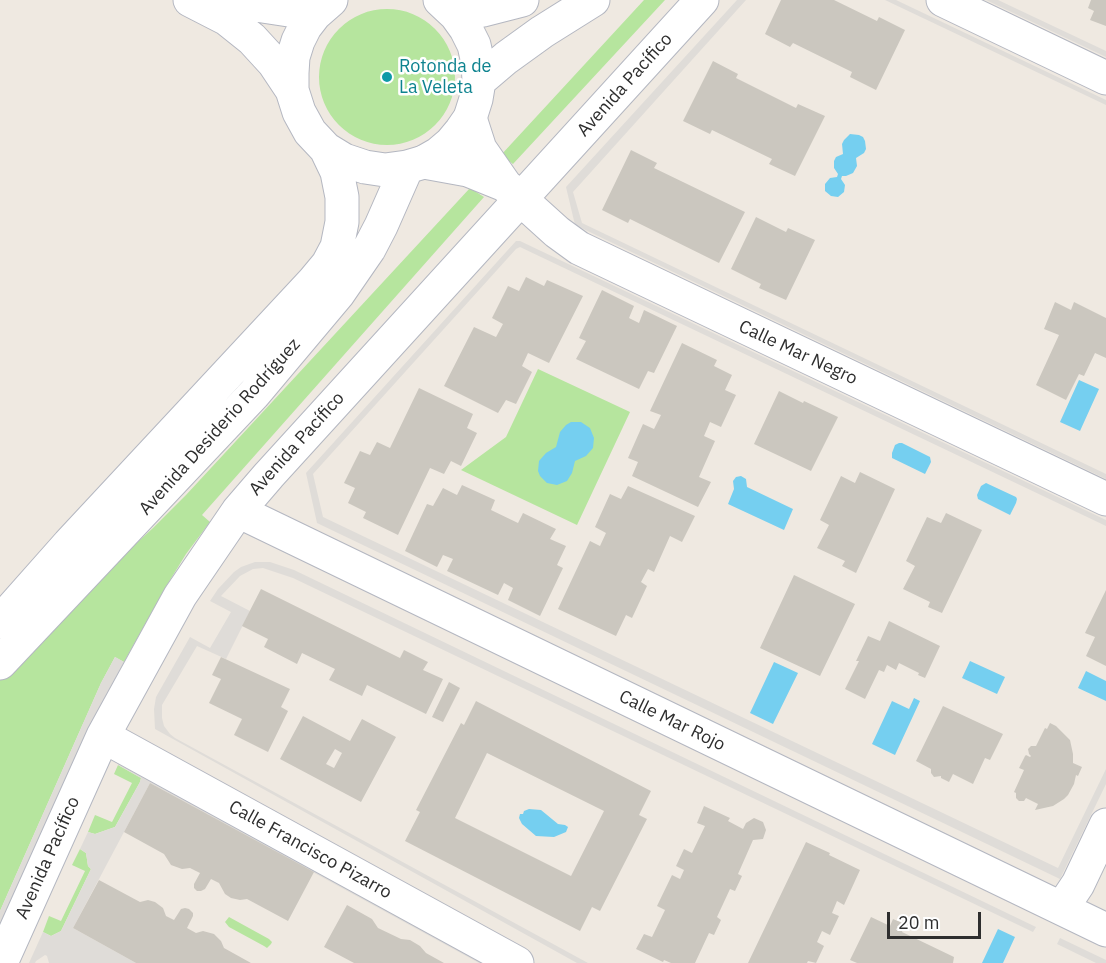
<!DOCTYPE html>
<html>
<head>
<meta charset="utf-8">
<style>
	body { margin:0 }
	#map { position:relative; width:1106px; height:963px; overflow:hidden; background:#efe9e1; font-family:"IBM Plex Sans",sans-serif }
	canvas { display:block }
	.scale { position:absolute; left:887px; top:912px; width:94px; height:27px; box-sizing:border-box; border:3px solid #2e2e2e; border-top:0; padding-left:8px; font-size:18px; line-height:21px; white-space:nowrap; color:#2e2e2e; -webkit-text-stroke:4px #fff; paint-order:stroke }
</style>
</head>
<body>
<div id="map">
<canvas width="1106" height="963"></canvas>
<div class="scale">20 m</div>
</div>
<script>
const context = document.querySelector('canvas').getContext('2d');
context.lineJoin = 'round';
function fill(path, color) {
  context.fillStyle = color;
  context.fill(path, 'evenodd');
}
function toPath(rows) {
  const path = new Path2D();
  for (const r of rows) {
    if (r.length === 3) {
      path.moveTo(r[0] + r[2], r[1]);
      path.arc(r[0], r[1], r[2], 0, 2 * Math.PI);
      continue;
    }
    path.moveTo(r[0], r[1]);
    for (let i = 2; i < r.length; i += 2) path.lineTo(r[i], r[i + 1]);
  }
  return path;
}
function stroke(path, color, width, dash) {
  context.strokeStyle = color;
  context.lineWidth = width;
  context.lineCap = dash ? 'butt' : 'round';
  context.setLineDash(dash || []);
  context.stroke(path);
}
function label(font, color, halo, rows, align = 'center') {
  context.font = font + ' "IBM Plex Sans",sans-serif';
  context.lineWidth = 5;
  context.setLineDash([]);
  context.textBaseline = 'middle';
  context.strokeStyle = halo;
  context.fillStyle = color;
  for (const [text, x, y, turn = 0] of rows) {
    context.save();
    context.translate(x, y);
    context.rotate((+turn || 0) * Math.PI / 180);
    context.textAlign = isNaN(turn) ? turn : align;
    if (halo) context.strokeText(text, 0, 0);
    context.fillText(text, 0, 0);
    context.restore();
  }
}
fill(toPath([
	[644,0,665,0,513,164,501,155],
	[387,77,68],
	[470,188,484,197,202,515,210,522,186,554,167,585,124,662,115,657,101,683,0,911,0,677,58,615,153,528,186,495],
	[538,369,630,412,577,525,461,470,506,437],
	[118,765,141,778,140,782,115,827,95,834,88,832,95,815,112,822,132,783,114,774],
	[80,849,86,853,88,866,91,869,61,931,51,936,43,932,49,916,61,921,85,871,72,865],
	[229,917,269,939,272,942,271,944,267,948,264,946,229,927,225,922]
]), '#b6e59e');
fill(toPath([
	[737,0,746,0,573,192,582,223,1106,474,1106,479,575,225,566,187],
	[885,0,896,0,1106,100,1106,105],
	[986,0,998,0,1106,51,1106,57],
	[516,241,520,241,1106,520,1106,526,520,247,516,249,313,474,323,517,1058,868,1106,769,1106,784,1060,879,317,523,306,473],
	[255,562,270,562,294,570,1036,927,1033,932,293,578,263,568,253,569,240,576,221,596,250,611,226,659,197,646,162,705,162,718,164,726,170,734,175,738,588,963,577,963,155,729,154,709,156,697,190,637,210,648,231,612,210,601,218,589,234,572,241,567],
	[115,657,124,662,103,701,0,927,0,911,101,683],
	[119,762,493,963,479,963,150,783,73,928,136,963,49,963,47,956,45,955,36,961,35,963,29,963,43,932,51,936,61,931,91,869,88,866,86,853,80,849,88,832,95,834,115,827,140,782,141,778,118,765],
	[1060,938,1106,960,1106,963,1096,963,1057,944]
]), '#dfdcd8');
fill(toPath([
	[850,134,859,135,863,137,865,141,866,149,864,153,856,158,857,166,853,173,846,176,842,176,841,179,845,185,844,192,838,197,831,196,825,191,825,184,830,178,837,177,838,174,834,168,834,161,836,157,843,154,842,144,844,140],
	[1079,380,1099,389,1080,431,1060,422],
	[571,422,581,422,590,428,594,438,593,448,586,456,575,461,572,473,567,481,557,485,547,483,540,476,538,471,539,461,546,453,556,447,560,432,566,425],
	[899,443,902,443,930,457,931,462,925,474,892,458,892,453,895,445],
	[741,476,746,479,747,487,793,509,784,530,728,504,734,489,733,481,736,477],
	[986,483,1016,497,1017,499,1016,503,1010,515,978,499,977,495,981,486],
	[970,661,1005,677,997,694,962,678],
	[774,662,798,673,773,724,750,713],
	[1086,671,1106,681,1106,701,1078,688],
	[914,698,920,701,895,755,872,744,892,701,909,709],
	[529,809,541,810,558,824,565,825,568,827,566,832,554,837,536,836,522,824,519,818,520,814,523,814,524,811],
	[998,929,1015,937,1003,963,982,963]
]), '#75cff0');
fill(toPath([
	[781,0,834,0,877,21,879,17,905,30,876,90,850,77,852,72,793,43,790,47,765,34],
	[1091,0,1106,0,1106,26,1090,20,1094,11,1088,8],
	[713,61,738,74,736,78,796,108,798,104,825,116,795,176,769,164,772,159,712,130,710,134,683,121],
	[631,150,657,163,654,168,745,212,719,263,630,219,628,223,602,210],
	[756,217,786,232,788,228,815,240,786,300,759,288,761,284,731,269],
	[526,277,544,286,547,280,583,296,549,363,528,353,522,366,532,372,516,404,506,400,498,413,444,386,474,327,496,337,503,324,492,318,508,286,519,291],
	[602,290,634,306,629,318,639,323,644,310,677,326,654,373,648,371,639,389,576,359,586,341,579,338],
	[1055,302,1071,310,1074,302,1106,318,1106,358,1095,353,1084,376,1079,374,1066,400,1036,385,1059,335,1044,329],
	[682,343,717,360,714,366,732,375,725,390,736,395,721,427,710,422,704,436,715,441,699,477,711,482,698,507,632,476,638,462,628,458,643,424,654,429,661,415,650,411],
	[419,388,473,414,467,428,477,433,461,466,451,461,444,474,430,468,398,535,363,518,366,512,348,503,355,488,344,483,360,451,370,455,377,442,390,448],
	[779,391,803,403,804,401,838,417,811,471,754,444],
	[860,472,895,489,856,573,842,566,845,561,817,548,829,525,820,520,841,476,855,483],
	[462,485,495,500,491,510,518,523,523,513,556,529,550,539,566,546,557,565,563,568,540,616,508,600,513,588,504,583,498,595,447,571,453,559,443,555,437,567,405,551,427,504,433,506,443,488,457,495],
	[628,486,695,516,682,542,670,536,654,572,648,569,641,582,647,586,632,618,626,615,616,636,558,609,590,541,600,546,606,533,595,527,610,494,621,499],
	[946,513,982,530,942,613,928,607,930,602,903,589,915,566,906,561,927,517,941,523],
	[794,575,855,604,820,676,760,648],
	[261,589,400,658,404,650,428,662,423,670,443,679,426,714,367,685,362,696,329,680,335,669,302,653,297,664,264,647,268,639,242,626],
	[1106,590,1106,666,1086,656,1095,637,1085,633],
	[889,621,940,646,925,678,918,675,919,673,899,663,896,670,887,665,884,672,879,670,865,699,845,689,859,661,856,661,868,636,880,641],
	[221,657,290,689,281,707,288,711,268,752,234,735,242,719,209,703,221,679,212,675],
	[449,682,460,688,443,722,432,717],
	[476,701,651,791,639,815,647,819,600,911,592,907,580,931,405,841,420,812,416,810,461,723,464,725],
	[487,753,604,811,571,876,455,818],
	[943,706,1003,734,990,760,985,758,973,784,953,774,949,782,941,778,941,776,934,777,931,773,931,769,916,761],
	[303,716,350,741,362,719,396,737,361,802,280,759],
	[335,749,342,753,334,768,326,764],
	[1050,723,1056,726,1070,740,1073,754,1073,763,1082,767,1078,776,1076,775,1074,784,1068,795,1064,799,1053,806,1035,810,1038,804,1026,798,1024,801,1019,801,1016,798,1016,793,1014,792,1024,770,1019,768,1025,756,1026,755,1030,757,1031,756,1029,754,1028,749,1031,746,1036,746,1045,728,1047,729],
	[150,783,314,872,288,921,247,899,240,900,231,898,225,894,219,883,211,879,205,889,201,891,197,891,194,888,194,884,200,873,190,868,182,869,171,865,164,854,124,832],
	[704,806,730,818,728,821,743,829,746,823,754,818,763,822,766,830,763,839,753,840,738,874,742,876,735,891,730,889,717,917,721,920,714,935,709,933,695,963,671,963,664,960,663,962,636,949,644,934,652,937,665,910,657,906,672,875,680,879,684,870,676,866,684,849,692,853,705,826,697,823],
	[806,842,830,853,829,855,860,870,844,905,837,901,832,913,839,916,830,935,822,931,817,942,824,946,816,963,808,961,807,963,748,963],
	[99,880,140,902,148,900,155,902,163,908,166,916,174,920,181,909,185,908,189,909,193,913,193,916,187,928,196,933,203,931,214,934,221,941,224,948,251,963,136,963,73,928],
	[347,905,372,919,378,928,401,939,410,940,420,946,426,953,444,963,354,963,324,947],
	[871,917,890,926,893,919,905,924,902,932,954,957,953,963,857,963,850,960]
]), '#cbc7bf');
const minor = toPath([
	[943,0,1106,78],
	[470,118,480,149,505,185,557,232,579,248,1106,499],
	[424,162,468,170,505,185],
	[238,511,1106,930],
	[103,736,517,963],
	[1062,908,1078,884,1106,825],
	[1,963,103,736,180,596,238,511,269,475,702,0]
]);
const tertiary = toPath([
	[190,0,227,19,252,39,274,63,292,90],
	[223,0,315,14],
	[331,0,315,14,305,27,298,41,293,57,292,73,292,90,299,112,310,132,326,149,344,160,365,167,385,170,407,167,424,162,438,154,451,143,461,131,470,118,476,99,479,81,478,63,474,45,466,29,456,15,440,0],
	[456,15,483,10,522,0],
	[479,81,506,58,542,32,593,0],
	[0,622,69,544,313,282,328,264,337,247,342,222,342,197,337,172,326,149],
	[0,663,254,394,338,294,369,249,381,226,407,167]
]);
stroke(minor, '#b4b7c1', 35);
stroke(tertiary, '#b4b7c1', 35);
stroke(minor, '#fff', 33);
stroke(tertiary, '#fff', 33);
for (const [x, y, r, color] of [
	[387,77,6,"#0f9aa8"]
]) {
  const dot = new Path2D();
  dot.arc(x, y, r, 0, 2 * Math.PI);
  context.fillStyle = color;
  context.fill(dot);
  stroke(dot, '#fff', 2);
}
label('18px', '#0d838f', '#fff', [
	["Rotonda de",399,67],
	["La Veleta",399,88]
], 'left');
label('18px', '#2e2e2e', '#fff', [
	["Avenida Pacífico",625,85,-48],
	["Calle Mar Negro",798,353,25],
	["Avenida Desiderio Rodríguez",220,427,-48],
	["Avenida Pacífico",297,444,-48],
	["Calle Mar Rojo",672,721,26],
	["Calle Francisco Pizarro",310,850,29],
	["Avenida Pacífico",48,858,-66]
]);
</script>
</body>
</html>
